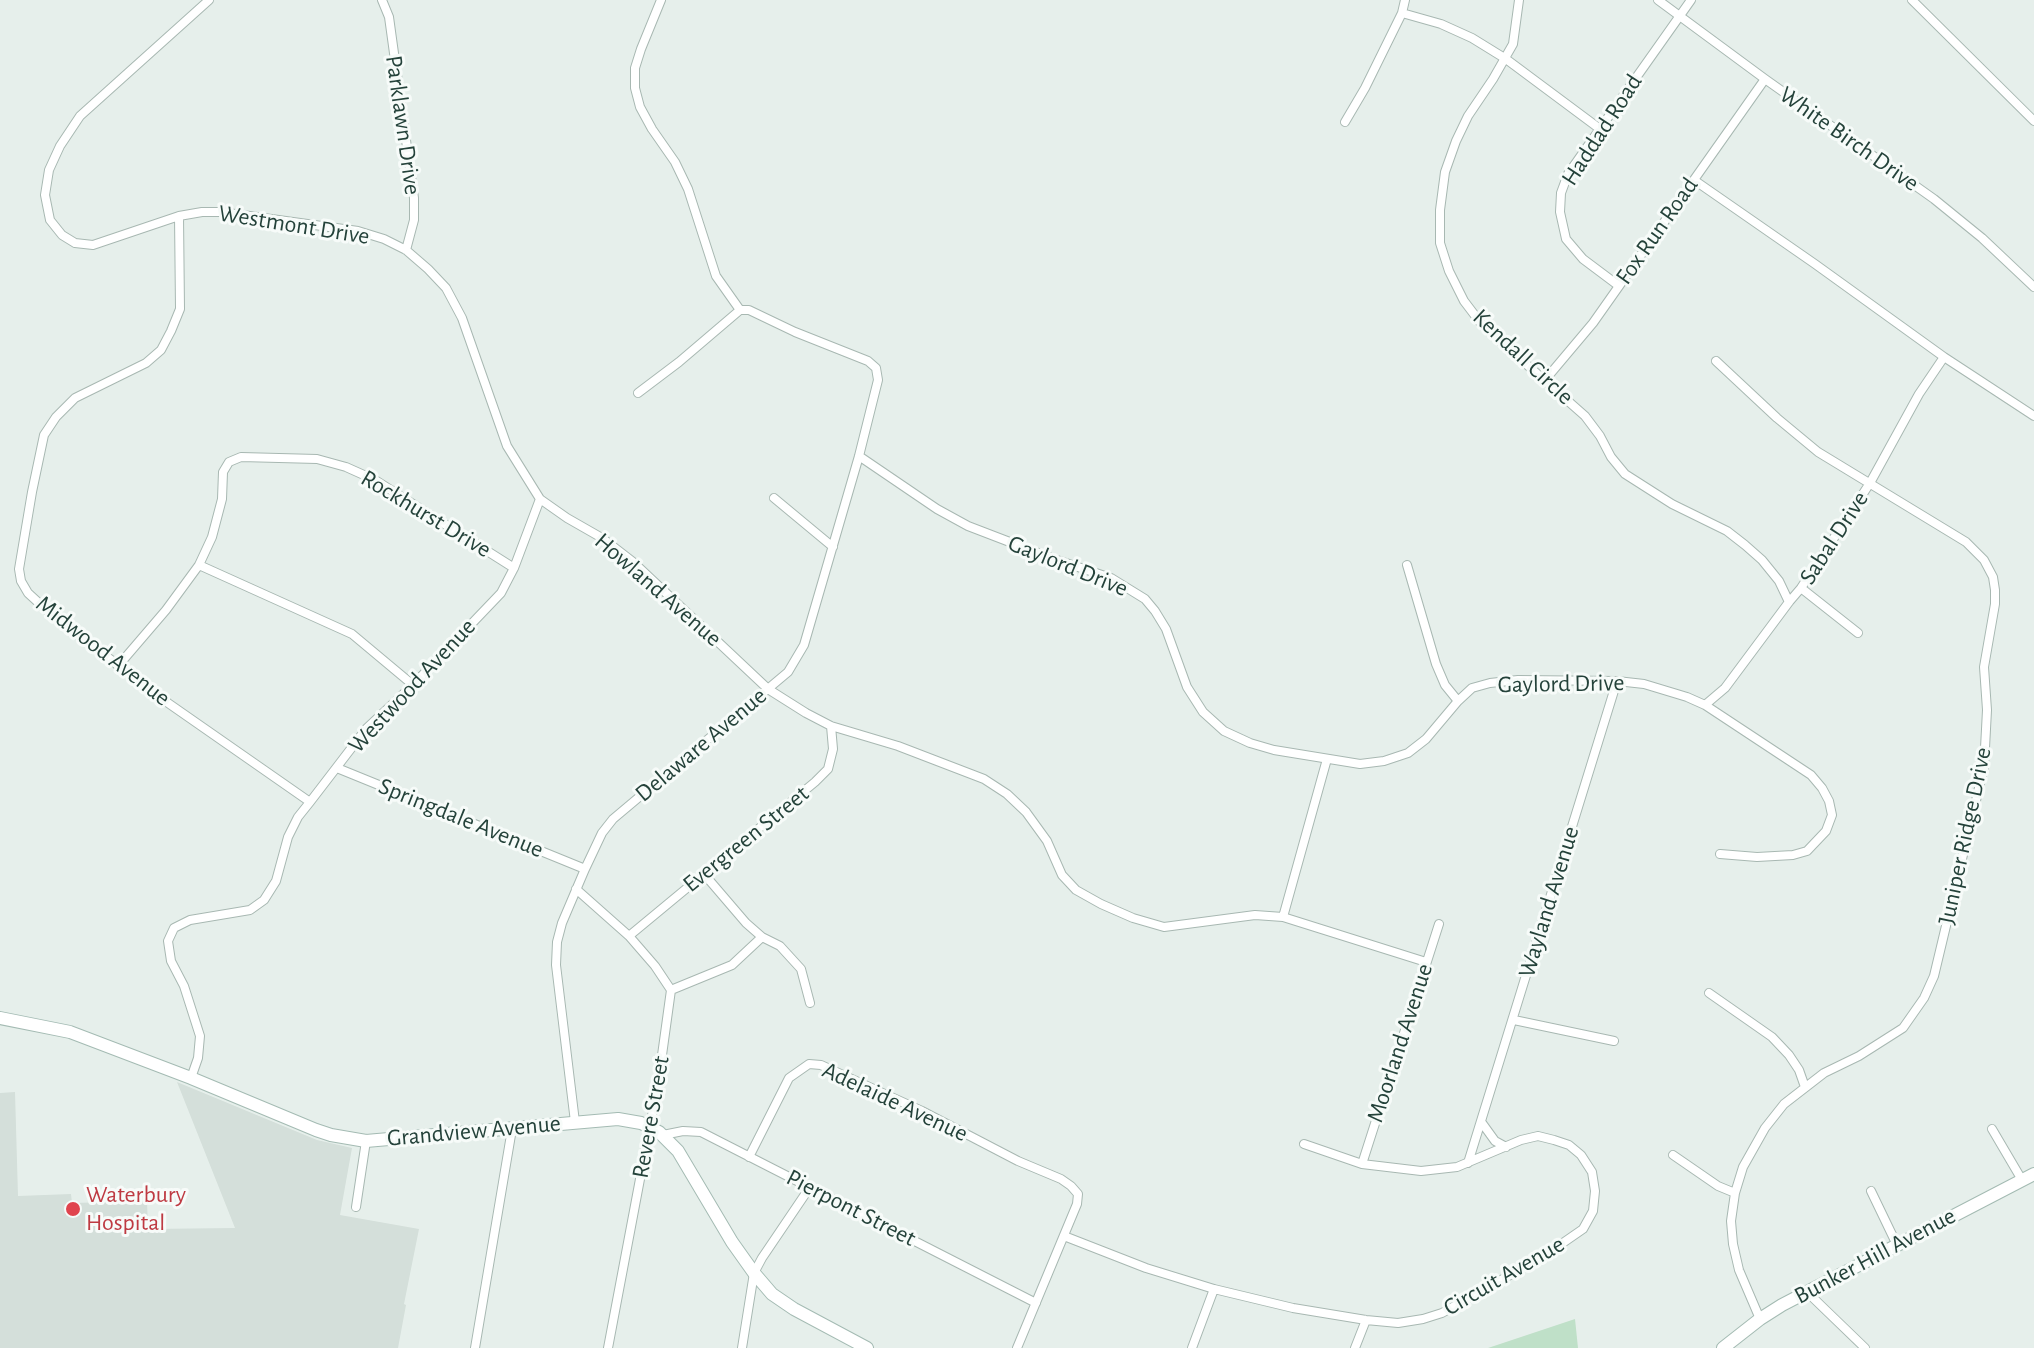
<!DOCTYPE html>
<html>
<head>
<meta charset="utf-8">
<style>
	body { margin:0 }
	canvas { display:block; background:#e6efeb }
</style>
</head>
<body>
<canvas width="2034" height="1348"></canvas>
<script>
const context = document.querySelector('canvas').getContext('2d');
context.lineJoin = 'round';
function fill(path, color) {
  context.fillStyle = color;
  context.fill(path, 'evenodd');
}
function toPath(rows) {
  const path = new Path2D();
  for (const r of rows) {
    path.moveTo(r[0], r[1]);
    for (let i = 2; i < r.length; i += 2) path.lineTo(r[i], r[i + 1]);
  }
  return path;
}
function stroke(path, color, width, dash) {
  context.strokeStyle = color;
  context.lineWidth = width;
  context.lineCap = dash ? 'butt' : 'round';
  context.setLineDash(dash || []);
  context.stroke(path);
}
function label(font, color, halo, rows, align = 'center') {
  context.font = font + ' "Alegreya Sans",sans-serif';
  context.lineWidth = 6;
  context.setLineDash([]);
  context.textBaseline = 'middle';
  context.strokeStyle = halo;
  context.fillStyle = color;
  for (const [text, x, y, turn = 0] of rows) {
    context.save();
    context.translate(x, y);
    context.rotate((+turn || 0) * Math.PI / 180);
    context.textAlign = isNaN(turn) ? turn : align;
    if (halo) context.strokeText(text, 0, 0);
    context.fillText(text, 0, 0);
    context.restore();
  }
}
fill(toPath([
	[177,1082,317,1140,352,1148,340,1215,419,1229,404,1304,406,1305,398,1348,0,1348,0,1093,15,1092,18,1196,71,1194,72,1203,147,1201,148,1229,235,1228]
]), '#d4dfda');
fill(toPath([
	[1575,1319,1578,1348,1488,1348]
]), '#bfe0c8');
const minor = toPath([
	[209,0,80,116,60,146,49,170,45,195,50,220,62,235,75,243,93,245,179,216,202,212,221,212,358,231,384,239,406,250,428,269,446,288,462,318,507,446,540,499,567,518,602,538,633,562,768,689,806,713,831,726,898,746,984,779,1007,794,1026,812,1047,841,1062,875,1076,890,1101,904,1133,918,1164,927,1255,915,1283,917,1426,962],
	[382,0,389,17,414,198,414,220,406,250],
	[661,0,641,49,635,68,635,88,640,107,652,129,675,162,688,189,716,276,740,310],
	[1519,0,1513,44,1493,79,1468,116,1456,141,1445,172,1440,210,1440,243,1449,271,1464,301,1483,326,1585,416,1600,436,1611,457,1625,474,1672,504,1727,531,1745,545,1762,560,1779,581,1789,602],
	[1658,0,1765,79,1934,199,1982,238,2034,287],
	[1912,0,2034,121],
	[1402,13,1441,24,1472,38,1506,59,1600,129],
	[1345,122,1365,88,1402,13,1405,0],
	[1694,180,1815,264,1944,357,2034,416],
	[179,216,180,309,171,331,161,350,146,363,75,398,56,417,44,435,32,492,19,569,21,581,28,593,53,616,168,703,310,802],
	[1619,286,1583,259,1566,239,1560,212,1561,193,1568,174,1691,0],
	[1716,361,1777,418,1818,452,1966,542,1984,560,1993,577,1995,590,1995,604,1984,667,1987,710,1984,767,1934,976,1924,998,1903,1028,1859,1056,1824,1073,1784,1104,1765,1128,1743,1167,1735,1193,1731,1221,1733,1244,1739,1270,1760,1319],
	[1545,380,1593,323,1765,79],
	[859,456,937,509,968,526,1054,559,1111,578,1145,599,1155,611,1166,629,1187,687,1203,712,1224,731,1250,743,1274,750,1360,764,1384,761,1408,753,1426,739,1458,701,1472,688,1490,683,1518,680,1617,681,1644,684,1687,697,1705,705,1811,775,1822,788,1829,801,1832,815,1826,831,1807,851,1793,855,1757,857,1720,854],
	[774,498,833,547],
	[199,565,352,634,413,685],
	[1407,565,1436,664,1445,685,1458,701],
	[1801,588,1858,633],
	[118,666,166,610,199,565,212,537,222,499,223,472,229,462,241,457,317,459,346,467,375,480,514,568],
	[1705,705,1725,688,1789,602,1801,588,1870,483,1919,394,1944,357],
	[337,768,585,869],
	[704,874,746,923,762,937,780,946,801,969,810,1003],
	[576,889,629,936,655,966,671,990],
	[1283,917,1327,759],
	[629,936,815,782,828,769,833,749,831,726],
	[1709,993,1772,1037,1789,1055,1799,1070,1805,1087],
	[1514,1020,1614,1041],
	[191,1078,198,1058,200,1036,184,986,171,961,168,941,174,928,190,920,250,910,264,900,276,881,288,837,298,817,310,802,366,729,413,685,501,593,514,568,540,499],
	[575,1122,556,965,557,942,562,923,585,869,602,833,613,819,788,672,804,645,859,456,878,380,876,368,868,361,795,332,749,310,740,310,679,362,638,393],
	[1482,1123,1495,1141,1506,1147],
	[1992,1129,2022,1180],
	[663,1135,683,1131,701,1132,1036,1303],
	[1673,1155,1718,1186,1735,1193],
	[749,1157,789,1078,809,1064,821,1065,922,1111,1018,1161,1061,1179,1071,1186,1078,1194,1077,1204,1017,1348],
	[1468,1163,1617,681],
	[1362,1164,1439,924],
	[1871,1191,1897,1245],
	[356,1207,366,1141],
	[1064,1236,1146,1268,1214,1289,1293,1308,1366,1320,1398,1323,1423,1319,1442,1313,1544,1256,1583,1229,1593,1211,1595,1191,1592,1172,1581,1155,1569,1145,1554,1140,1538,1136,1521,1140,1457,1167,1421,1171,1362,1164,1304,1144],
	[1807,1292,1865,1348],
	[475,1348,512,1129],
	[608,1348,658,1084,671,990,732,965,762,937],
	[742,1348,754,1273,762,1258,810,1187],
	[1192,1348,1214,1289],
	[1355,1348,1366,1320]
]);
const secondary = toPath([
	[0,1018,70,1032,191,1078,316,1130,331,1135,366,1141,618,1119,641,1123,659,1132,678,1151,732,1242,754,1273,772,1294,794,1309,867,1348],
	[1723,1348,1760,1319,1782,1305,2034,1174]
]);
stroke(minor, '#a8b8b2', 10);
stroke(secondary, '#a4bbb3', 14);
stroke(minor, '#fff', 8);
stroke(secondary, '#fff', 12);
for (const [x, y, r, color] of [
	[73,1209,8,"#e0444e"]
]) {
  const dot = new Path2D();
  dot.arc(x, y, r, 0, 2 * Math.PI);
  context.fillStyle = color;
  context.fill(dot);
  stroke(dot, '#f7fbf9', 2);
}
label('24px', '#24423a', '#f7fbf9', [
	["Parklawn Drive",403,125,82],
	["Haddad Road",1602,130,-57],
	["White Birch Drive",1849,139,35],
	["Westmont Drive",294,225,9],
	["Fox Run Road",1657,231,-55],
	["Kendall Circle",1523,357,43],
	["Rockhurst Drive",426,514,31],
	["Sabal Drive",1834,538,-57],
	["Gaylord Drive",1068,566,22],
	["Howland Avenue",658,590,41],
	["Midwood Avenue",103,651,38],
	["Gaylord Drive",1561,684,-1],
	["Westwood Avenue",412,686,-47],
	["Delaware Avenue",701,745,-40],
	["Springdale Avenue",461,818,22],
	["Juniper Ridge Drive",1965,836,-78],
	["Evergreen Street",746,839,-39],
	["Wayland Avenue",1549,902,-73],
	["Moorland Avenue",1400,1043,-72],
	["Adelaide Avenue",895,1102,25],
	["Revere Street",651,1117,-80],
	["Grandview Avenue",474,1131,-5],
	["Pierpont Street",851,1208,27],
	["Bunker Hill Avenue",1875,1256,-28],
	["Circuit Avenue",1504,1276,-30]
]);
label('24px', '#be3a42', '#f7fbf9', [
	["Waterbury",86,1195],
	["Hospital",86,1223]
], 'left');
</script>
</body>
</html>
